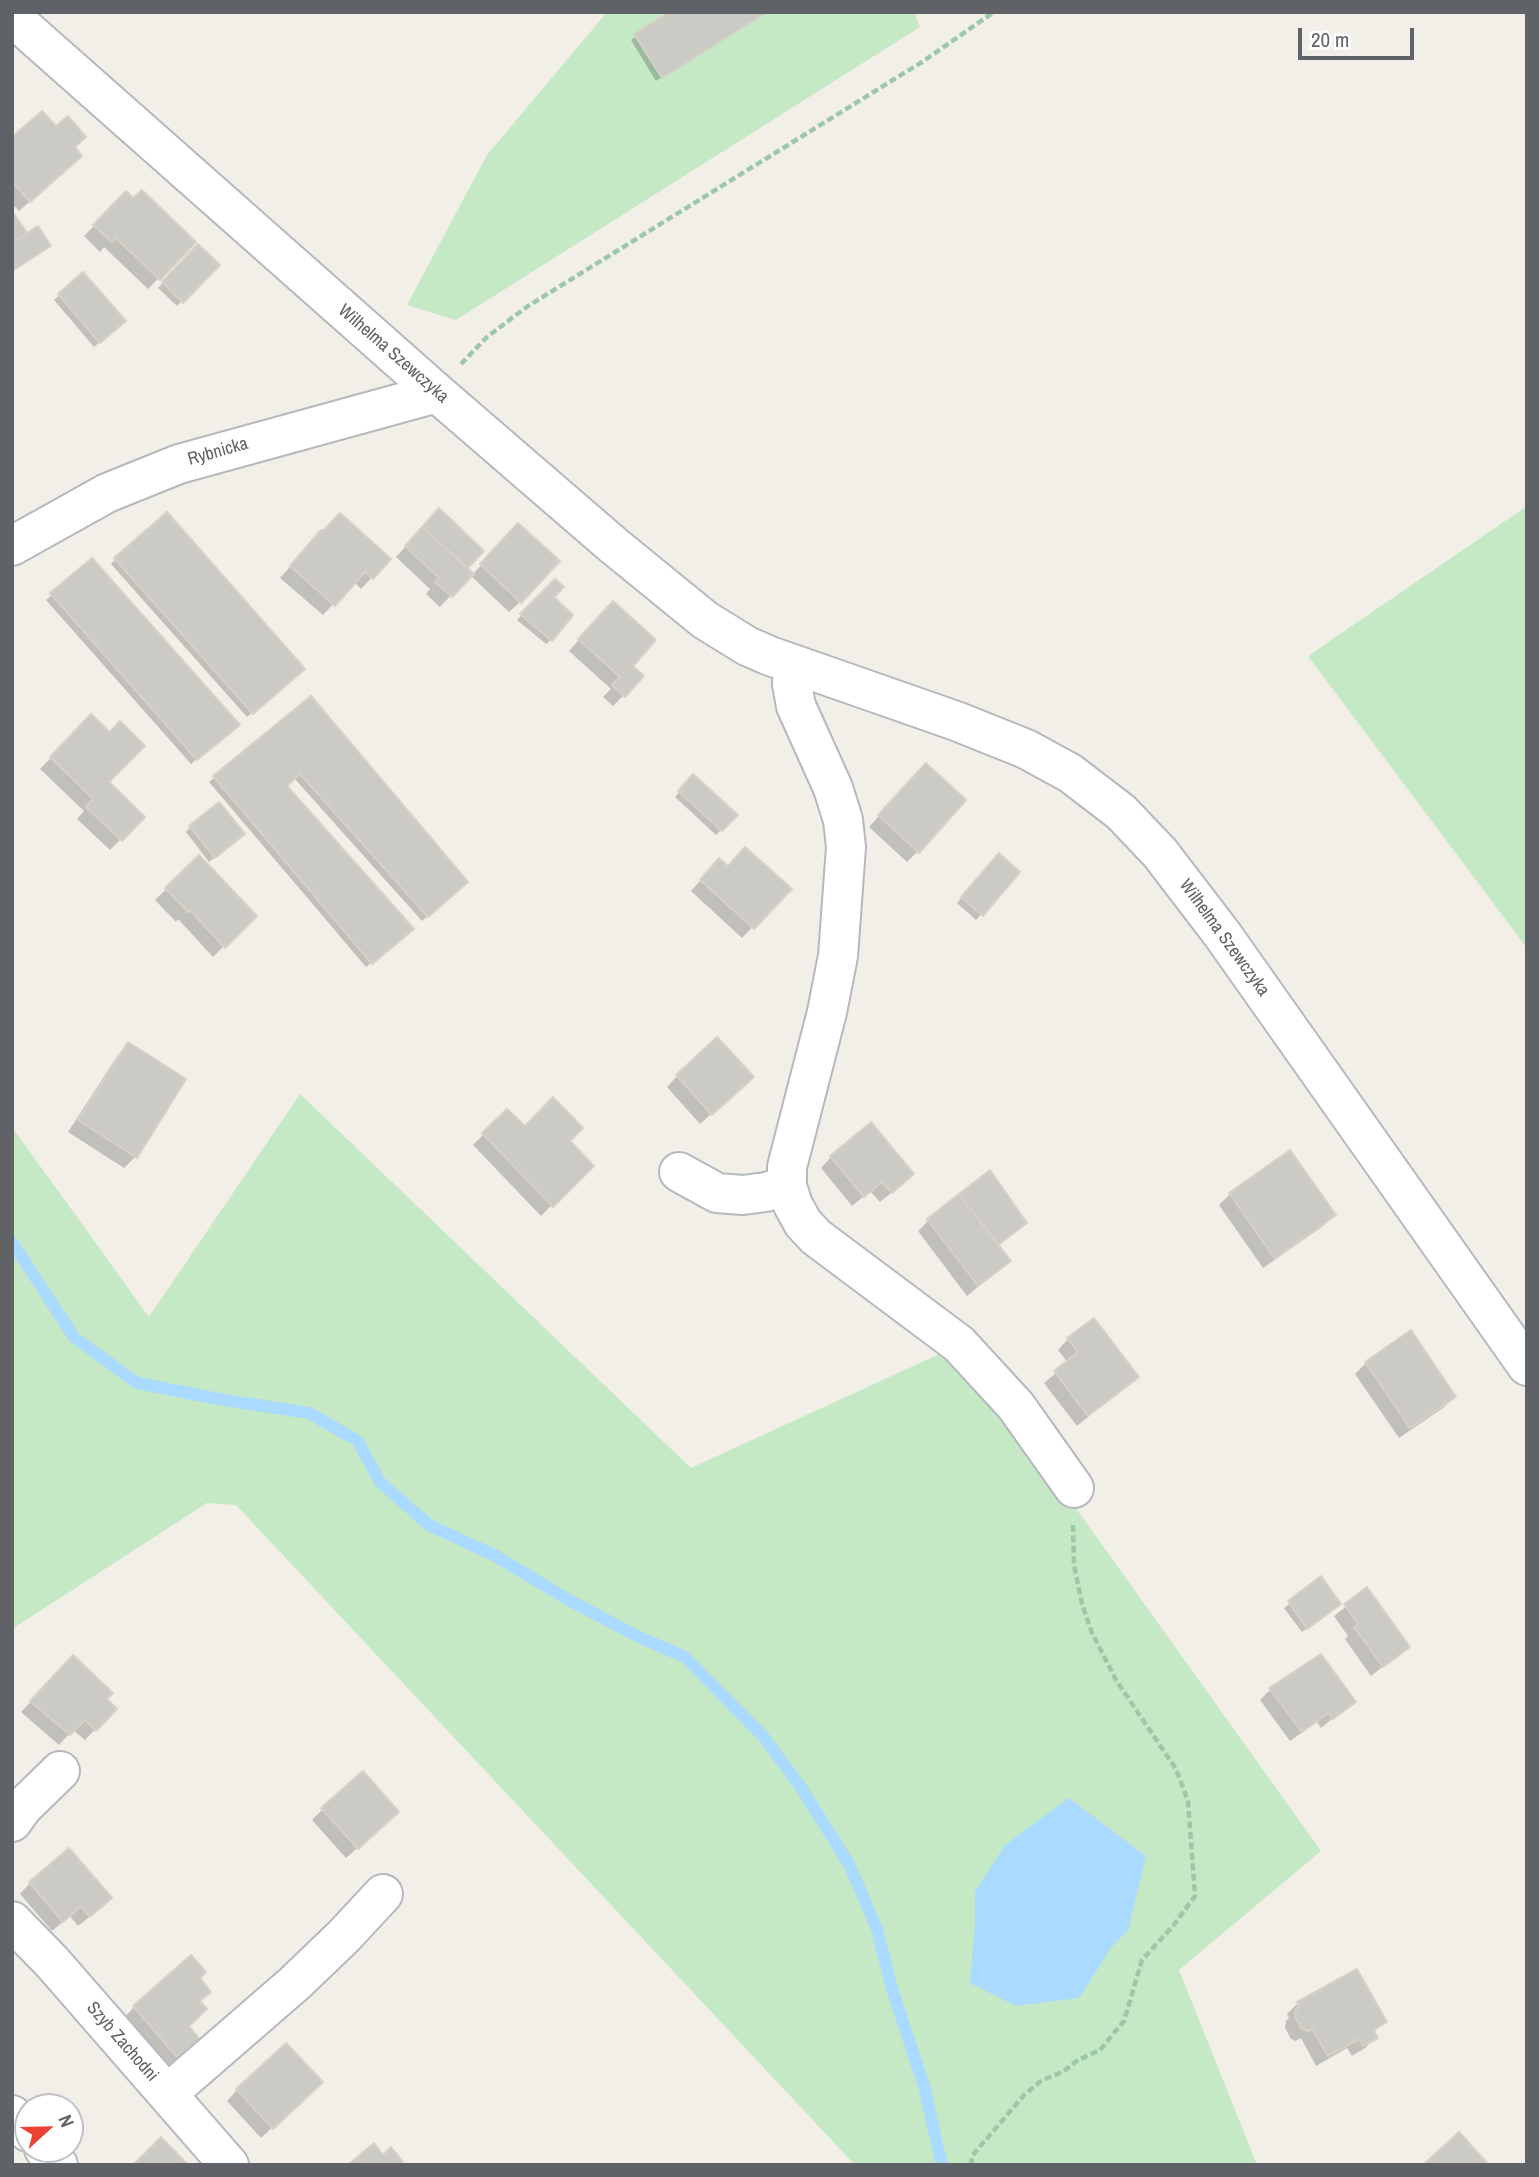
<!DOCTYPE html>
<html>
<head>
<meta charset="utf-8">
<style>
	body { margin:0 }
	#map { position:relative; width:1539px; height:2177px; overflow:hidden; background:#f1efe8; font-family:"Archivo Narrow",sans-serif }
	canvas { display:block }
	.frame { position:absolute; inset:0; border:14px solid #5f6368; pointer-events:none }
	.north { position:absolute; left:14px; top:2093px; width:70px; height:70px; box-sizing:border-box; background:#fff; border:2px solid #bfc1c3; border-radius:50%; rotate:68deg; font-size:19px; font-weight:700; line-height:28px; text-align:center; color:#5f6368 }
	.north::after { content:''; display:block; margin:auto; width:24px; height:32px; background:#ea4335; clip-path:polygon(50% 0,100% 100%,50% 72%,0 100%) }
	.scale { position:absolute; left:1298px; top:28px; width:116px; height:32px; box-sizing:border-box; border:4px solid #5f6368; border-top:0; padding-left:9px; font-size:21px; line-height:24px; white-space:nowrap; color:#5f6368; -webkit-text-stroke:5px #fff; paint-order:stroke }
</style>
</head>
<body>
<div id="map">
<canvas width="1539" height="2177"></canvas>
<div class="frame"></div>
<div class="north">N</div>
<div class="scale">20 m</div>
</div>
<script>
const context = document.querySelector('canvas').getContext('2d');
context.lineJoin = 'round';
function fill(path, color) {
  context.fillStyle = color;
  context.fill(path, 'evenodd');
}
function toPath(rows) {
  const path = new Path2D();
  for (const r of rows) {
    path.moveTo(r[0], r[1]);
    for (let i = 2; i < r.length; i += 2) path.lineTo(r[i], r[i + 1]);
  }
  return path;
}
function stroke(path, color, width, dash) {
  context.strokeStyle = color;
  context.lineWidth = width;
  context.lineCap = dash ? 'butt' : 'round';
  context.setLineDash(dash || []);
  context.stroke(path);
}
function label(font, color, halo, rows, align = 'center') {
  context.font = font + ' "Archivo Narrow",sans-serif';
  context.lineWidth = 5;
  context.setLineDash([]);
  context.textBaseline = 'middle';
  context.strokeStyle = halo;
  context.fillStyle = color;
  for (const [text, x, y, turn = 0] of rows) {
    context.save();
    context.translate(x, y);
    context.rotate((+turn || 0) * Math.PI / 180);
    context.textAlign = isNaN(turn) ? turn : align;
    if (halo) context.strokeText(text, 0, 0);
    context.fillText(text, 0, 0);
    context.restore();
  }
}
fill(toPath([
	[607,12,914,12,920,27,456,320,407,305,487,155],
	[1527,506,1527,948,1308,656],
	[300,1094,691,1468,959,1345,1321,1851,1179,1970,1257,2165,855,2165,236,1505,207,1503,12,1629,12,1127,149,1317]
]), '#c5e8c5');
fill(toPath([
	[1069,1798,1146,1856,1128,1930,1111,1948,1079,1998,1016,2006,970,1983,975,1925,975,1892,1005,1845]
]), '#aadaff');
fill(toPath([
	[672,12,768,12,656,81,631,40],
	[56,129,73,148,69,167,19,211,12,204,12,139],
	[126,194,194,242,148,289,104,247,100,252,84,236],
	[198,246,217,265,177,306,158,288],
	[83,274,119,326,94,347,54,300],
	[439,510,482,551,465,569,472,575,508,536,520,602,509,612,470,575,440,607,426,594,430,589,396,557],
	[311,543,389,559,361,589,354,582,323,615,280,578],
	[116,559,298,673,247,717,111,564],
	[92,561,232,730,191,764,46,600],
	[552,597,551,640,546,644,517,620,529,607],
	[602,614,631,666,624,695,613,706,603,697,611,689,569,651],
	[311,698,466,881,422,921,294,778,285,787,407,934,366,967,209,782],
	[91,716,107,782,143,817,110,850,77,819,84,811,40,769],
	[915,776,918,851,907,862,869,827],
	[693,777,735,815,716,835,675,797],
	[190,827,238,839,209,862,186,832],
	[199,857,254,916,213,957,178,919,176,922,155,900],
	[994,860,1018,872,976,920,957,903],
	[728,868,789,889,742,938,691,891,709,871],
	[129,1044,184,1079,135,1157,124,1168,68,1132,118,1055],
	[677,1076,741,1087,700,1124,667,1087],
	[507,1111,525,1128,567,1141,591,1166,541,1216,473,1145],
	[831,1157,901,1185,880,1202,870,1191,852,1206,821,1168],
	[1230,1194,1334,1215,1323,1226,1263,1268,1219,1205],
	[929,1220,1024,1222,997,1246,1009,1261,967,1296,918,1231],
	[1068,1339,1137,1377,1077,1426,1044,1383,1068,1363,1058,1350],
	[1366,1363,1454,1397,1443,1408,1399,1438,1355,1374],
	[1321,1579,1334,1609,1302,1632,1284,1608],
	[1367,1590,1408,1647,1371,1676,1345,1639,1348,1636,1334,1616],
	[73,1658,115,1709,85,1740,73,1730,59,1745,21,1712],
	[1271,1689,1353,1702,1321,1728,1317,1722,1290,1741,1260,1700],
	[323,1809,386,1823,346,1858,312,1820],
	[30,1883,99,1909,78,1926,70,1916,52,1931,20,1894],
	[1356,1971,1384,2022,1373,2033,1375,2038,1365,2048,1352,2056,1347,2048,1316,2066,1301,2038,1296,2041,1291,2039,1285,2028,1286,2021,1289,2018,1287,2014,1298,2003],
	[197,1978,198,2002,187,2027,202,2046,172,2074,124,2018,134,2007],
	[237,2090,310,2092,261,2138,227,2101]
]), '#0003');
stroke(toPath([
	[12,1242,74,1337,137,1383,218,1399,309,1413,358,1441,380,1482,429,1525,494,1555,567,1599,639,1637,685,1657,763,1736,802,1789,849,1864,877,1929,892,1989,924,2086,942,2165]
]), '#aadaff', 12);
const building = toPath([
	[669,12,767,12,662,78,634,34,669,12],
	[42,111,56,126,68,116,86,137,75,147,82,156,30,202,12,181,12,137,42,111],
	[142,190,196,242,160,280,116,238,112,242,93,225,126,191,133,198,142,190],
	[12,211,27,233,12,243,12,211],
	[38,226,51,246,12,271,12,243,38,226],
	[198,244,220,265,183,303,162,282,198,244],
	[83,272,126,321,100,343,58,294,83,272],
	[439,508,484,551,468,568,422,527,439,508],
	[167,512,305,669,253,714,114,558,167,512],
	[340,513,391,559,373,579,365,572,335,606,290,566,321,530,323,531,340,513],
	[518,523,560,561,521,603,480,564,518,523],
	[422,527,474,574,452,597,435,582,439,578,405,546,422,527],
	[92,558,240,725,197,760,50,593,92,558],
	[555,579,564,587,554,597,573,615,552,641,520,614,555,579],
	[613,601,656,640,633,666,644,676,625,697,612,685,620,677,578,639,613,601],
	[311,696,468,882,428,917,300,774,287,786,414,929,372,964,213,776,311,696],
	[91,714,110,732,120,721,145,746,109,782,145,817,122,841,86,807,93,799,50,757,91,714],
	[926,763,966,800,919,853,878,815,926,763],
	[693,774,738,815,722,831,678,791,693,774],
	[219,802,245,834,215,858,189,826,219,802],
	[745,847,792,889,754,929,700,880,719,858,728,866,745,847],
	[999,853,1020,872,983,916,961,897,999,853],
	[199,855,257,916,225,948,190,910,188,912,165,888,199,855],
	[717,1037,754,1077,712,1115,676,1075,717,1037],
	[128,1042,186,1079,137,1158,78,1120,128,1042],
	[553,1097,583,1128,570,1141,594,1166,553,1207,482,1133,507,1109,525,1126,553,1097],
	[871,1122,914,1174,892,1193,882,1182,864,1197,830,1156,871,1122],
	[1290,1150,1336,1215,1275,1259,1229,1193,1290,1150],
	[990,1170,1027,1223,998,1245,959,1194,990,1170],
	[959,1194,1011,1261,978,1286,927,1219,959,1194],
	[1094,1318,1139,1377,1088,1416,1054,1371,1078,1352,1067,1338,1094,1318],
	[1411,1330,1456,1397,1410,1428,1365,1362,1411,1330],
	[1321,1576,1341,1604,1307,1629,1288,1601,1321,1576],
	[1367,1587,1410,1647,1383,1667,1354,1627,1358,1624,1344,1604,1367,1587],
	[1321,1654,1356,1702,1333,1719,1328,1713,1302,1732,1269,1688,1321,1654],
	[73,1655,113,1693,107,1699,117,1709,96,1731,85,1720,70,1735,30,1701,73,1655],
	[363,1771,399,1812,358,1849,321,1808,363,1771],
	[69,1848,112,1898,90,1917,81,1906,63,1922,29,1882,69,1848],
	[191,1955,206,1972,200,1978,211,1992,200,2001,207,2009,189,2026,205,2046,183,2064,133,2006,191,1955],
	[1357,1969,1387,2022,1373,2030,1378,2038,1363,2046,1359,2039,1328,2056,1312,2029,1308,2031,1302,2029,1295,2017,1296,2009,1299,2006,1297,2002,1357,1969],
	[286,2043,323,2082,273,2129,236,2089,286,2043],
	[1459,2132,1489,2165,1423,2165,1459,2132],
	[161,2137,188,2165,133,2165,161,2137],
	[374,2143,383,2155,391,2147,403,2162,400,2165,348,2165,374,2143]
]);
fill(building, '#cccac5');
stroke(building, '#d6d1c6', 2);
const minor = toPath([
	[12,17,437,393,613,545,705,620,747,646,770,656,956,721,1026,749,1070,773,1121,812,1160,853,1222,934,1527,1366],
	[12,546,107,493,179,464,437,393],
	[793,664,792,684,796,706,833,788,843,820,846,847,838,956,827,1012,787,1167,787,1186,793,1205,803,1223,816,1237,959,1344,1016,1406,1074,1488],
	[679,1172,717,1193,743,1195,766,1192,787,1186],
	[12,1822,23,1807,60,1771],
	[12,1921,52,1962,229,2165],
	[167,2094,295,1983,344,1936,383,1894],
	[12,2115,28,2132],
	[44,2149,58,2165]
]);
stroke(minor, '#b5b8bc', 42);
stroke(toPath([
	[461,364,487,337,528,306,922,62,994,12],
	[971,2165,972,2156,1024,2095,1041,2081,1064,2071,1078,2060,1100,2050,1124,2021,1142,1960,1173,1926,1195,1896,1188,1801,1176,1769,1116,1680,1092,1633,1082,1604,1074,1565,1073,1525]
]), '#9cc7a9', 4.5, [7, 3.5]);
stroke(minor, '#fff', 38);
label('18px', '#5f6368', '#fff', [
	["Wilhelma Szewczyka",393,354,41],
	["Rybnicka",218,452,-16],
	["Wilhelma Szewczyka",1224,938,54],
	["Szyb Zachodni",122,2042,49]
]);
</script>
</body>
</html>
